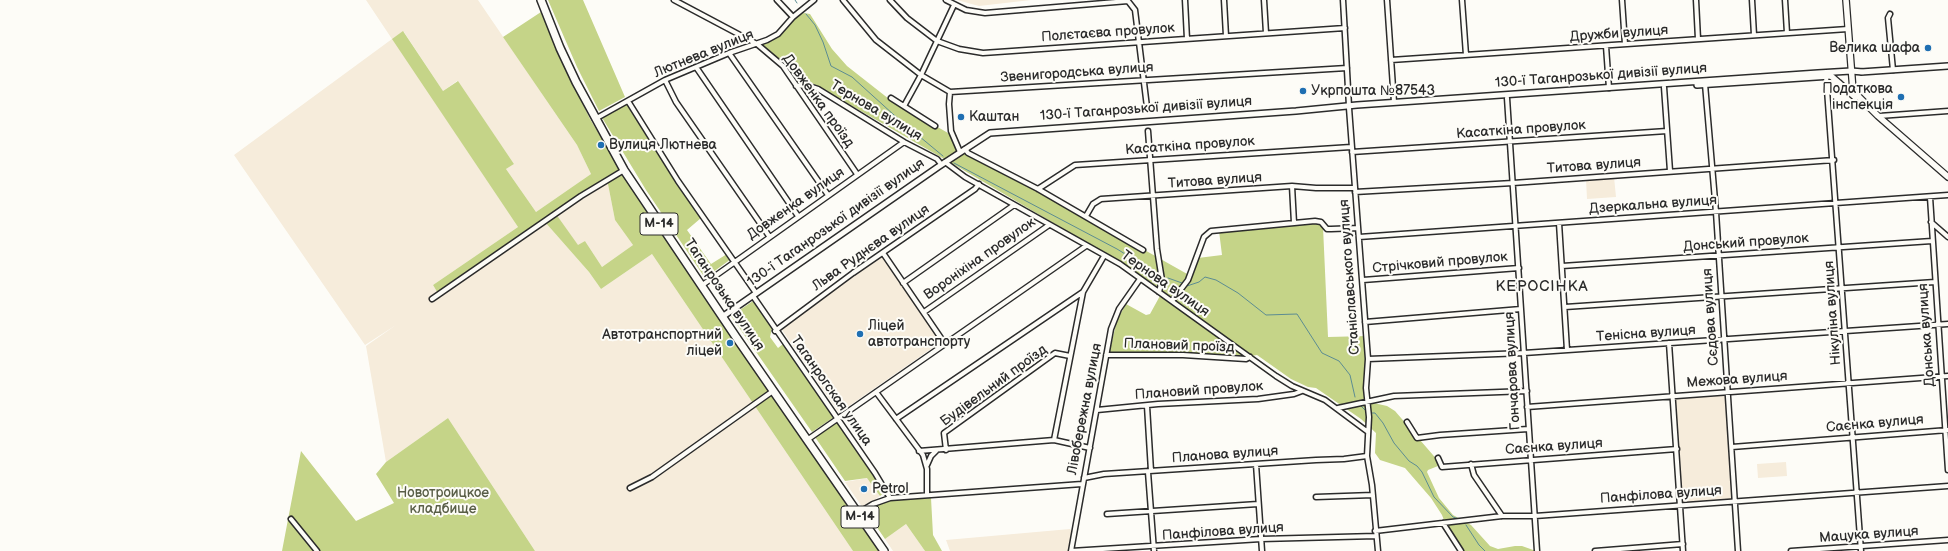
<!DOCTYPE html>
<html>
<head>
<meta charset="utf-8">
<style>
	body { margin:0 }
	canvas { display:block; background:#fdfcf7 }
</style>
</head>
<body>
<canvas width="1948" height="551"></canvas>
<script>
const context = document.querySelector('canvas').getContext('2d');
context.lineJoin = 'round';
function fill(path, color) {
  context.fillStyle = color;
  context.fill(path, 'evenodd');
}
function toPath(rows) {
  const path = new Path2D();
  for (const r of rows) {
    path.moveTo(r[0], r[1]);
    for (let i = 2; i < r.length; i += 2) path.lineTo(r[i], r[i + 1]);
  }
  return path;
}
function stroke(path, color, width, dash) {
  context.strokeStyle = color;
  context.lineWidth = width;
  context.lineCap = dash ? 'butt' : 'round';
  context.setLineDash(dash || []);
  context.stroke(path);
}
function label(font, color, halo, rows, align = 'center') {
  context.font = font + ' "Balsamiq Sans",sans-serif';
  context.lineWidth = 4;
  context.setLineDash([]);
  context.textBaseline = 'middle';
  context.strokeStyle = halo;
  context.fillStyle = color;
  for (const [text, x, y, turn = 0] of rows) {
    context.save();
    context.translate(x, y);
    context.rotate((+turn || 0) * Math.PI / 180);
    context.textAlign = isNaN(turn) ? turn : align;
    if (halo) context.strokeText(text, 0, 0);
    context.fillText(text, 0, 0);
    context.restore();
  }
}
fill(toPath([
	[366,0,478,0,577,145,591,174,536,212,506,169,514,164,457,81,443,91,404,32,393,39,518,227,433,285,439,295,545,222,589,272,601,289,652,254,853,551,535,551,448,418,386,462,366,346,396,325,365,345,234,155,392,39],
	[957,0,1031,0,979,6],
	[1614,177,1616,197,1587,199,1586,179],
	[607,179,615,220,633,245,602,267,585,241,578,246,556,214],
	[882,256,941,342,839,413,780,327],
	[1726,393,1734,499,1681,503,1675,397],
	[1786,462,1787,476,1758,478,1757,464],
	[868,478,880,496,863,508,845,482],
	[906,524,925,551,893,551,885,539],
	[1070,529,1073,533,1070,551,950,551,946,540]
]), '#f6ecdb');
fill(toPath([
	[548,0,583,0,625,97,599,111,577,67],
	[541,12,567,71,590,119,636,196,880,551,853,551,652,254,601,289,589,272,545,222,439,295,433,285,518,227,392,39,403,31,443,91,458,81,514,164,506,169,536,212,591,174,577,145,503,37],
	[607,179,615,220,633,245,602,267,585,241,578,245,556,214],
	[804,13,810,14,832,49,847,66,889,99,948,133,954,139,959,150,946,160,812,83,804,82,797,84,784,65,758,43,779,35,794,18],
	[628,102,700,213,701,218,687,230,711,264,727,254,731,259,705,278,646,190,601,116],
	[965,149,1189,275,1193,274,1198,258,1222,255,1219,231,1320,223,1323,227,1328,337,1367,336,1366,398,1369,402,1387,406,1395,411,1439,462,1438,466,1428,470,1427,472,1439,498,1453,515,1471,525,1490,546,1498,549,1515,546,1522,546,1536,551,1464,551,1447,528,1442,515,1431,498,1405,468,1380,460,1375,453,1376,433,1361,419,1316,388,1308,387,1291,379,1257,355,1246,357,1109,354,1117,320,1126,304,1146,315,1150,314,1161,294,1158,287,1106,254,948,161],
	[753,301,772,328,770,337,778,348,783,344,834,417,812,432,731,316],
	[448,418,535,551,282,551,301,451,356,521,394,503,376,474,386,462],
	[837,422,883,487,884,493,880,496,867,478,845,481,815,437],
	[931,498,933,535,942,551,925,551,906,524,885,539,865,510,884,501]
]), '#c5d488');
stroke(toPath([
	[795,0,797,3],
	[806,14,815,25,823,42,831,66,852,77,904,124],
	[908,127,943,156],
	[954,163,1117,249,1159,275],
	[1168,278,1182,283],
	[1187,286,1199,282,1205,277,1216,280,1238,293,1266,315,1297,314,1322,353,1339,361,1350,375,1355,397],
	[1360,405,1366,411],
	[1372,413,1375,413,1383,423,1394,443,1409,461,1417,466,1422,472,1434,497,1453,517,1459,519],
	[1466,525,1479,545,1485,551]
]), '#5c8c92', 1);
const minor = toPath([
	[674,0,757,44,783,66,857,174],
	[777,0,793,17],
	[843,0,876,40,921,75,950,92,1347,68],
	[890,0,907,18,937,41,959,49,983,53,1345,28],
	[946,0,966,10,985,13,1128,1],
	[1185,0,1187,39],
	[1224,0,1226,36],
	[1264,0,1266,33],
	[1343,0,1349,106],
	[1387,0,1394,102],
	[1462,0,1466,55],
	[1622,0,1625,44],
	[1696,0,1698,39],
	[1752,0,1754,35],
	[1785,0,1787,33],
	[1128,1,1135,10,1147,107],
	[1890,14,1888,18,1893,70],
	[1606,46,1609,88],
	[729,53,828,195],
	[1391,60,1848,29],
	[696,67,798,216],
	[1826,76,1861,551],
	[665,80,676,102,769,236],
	[1705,84,1716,212,1738,551],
	[796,86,806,85,818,89,904,142,937,159,941,164],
	[1664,87,1670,171],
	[950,92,949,104,951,131,960,152],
	[891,98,935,126],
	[1507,98,1537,551],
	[628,101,678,181,756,293],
	[904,106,921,75,954,5],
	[1349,108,1368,359,1366,388,1369,417,1367,456,1372,485,1378,551],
	[1879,116,1948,111],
	[595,119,665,80,729,53,767,40,778,34,793,17,814,0],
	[1148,131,1157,249,1162,280,1159,292],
	[965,149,968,153,1038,189,1143,250],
	[1352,152,1667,131],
	[945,162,965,177,1120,264,1276,376,1292,386,1325,400,1368,432],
	[1292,186,1294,223],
	[1038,189,1075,165,1351,147],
	[1355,192,1513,183,1834,160],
	[1930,197,1948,470],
	[1086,216,1093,204,1101,199,1292,186,1316,188,1355,188],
	[1931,222,1948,237],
	[1559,223,1567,350],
	[1359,237,1948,195],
	[883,253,945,344],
	[1562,266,1932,241],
	[1140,279,1119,309,1111,329,1071,551,1261,539,1376,536],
	[1363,280,1519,268],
	[903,283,1014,205],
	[701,286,904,142],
	[753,296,875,473,890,498],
	[432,299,581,196,624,170],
	[1172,301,1188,280,1204,237,1211,231,1315,221,1321,222,1327,229,1331,229,1358,228],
	[1565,307,1935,282],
	[924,312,1049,225],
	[1365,322,1521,309],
	[775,331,853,273,975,189,979,184],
	[1669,343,1683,551],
	[1106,355,1183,355,1246,359,1250,357],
	[1368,359,1524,353,1948,324],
	[876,392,923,455,927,469,927,495],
	[1147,406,1151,471],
	[1527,407,1948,376],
	[1338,408,1394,396,1527,391],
	[1097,410,1158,404,1258,399,1294,394,1302,391],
	[896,419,1083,292,1104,256],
	[1407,422,1417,438,1440,435,1528,429],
	[807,440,1086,246],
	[1054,440,1083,292],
	[1732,447,1948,430],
	[946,450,944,433,1055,353,1070,356],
	[919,451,1054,440,1090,448],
	[1438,458,1442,467,1677,449],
	[1256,464,1262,551],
	[1471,464,1474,475,1502,516],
	[927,465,931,456,936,451],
	[1148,472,1154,551],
	[1084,478,1104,474,1316,460,1344,459,1367,456],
	[630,488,652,477,773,391],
	[1316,497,1373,495],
	[858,513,873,504,890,498,1082,484],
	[1107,514,1258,504],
	[291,519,317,551],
	[1443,523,1461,551],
	[1375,531,1502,516,1535,516,1948,486],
	[1595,551,1683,544],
	[1791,551,1948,540]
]);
const tertiary = toPath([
	[1861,72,1948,66],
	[1697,85,1831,76],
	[722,317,938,167,990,133,1296,111,1357,105,1818,73,1851,71,1863,72]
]);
const secondary = toPath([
	[1846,0,1853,91,1878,116,1948,177],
	[1831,76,1855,97],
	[1828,88,1832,83,1839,83]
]);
const trunk = toPath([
	[541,0,560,48,576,82,624,170,736,337,884,551]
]);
stroke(minor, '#2b2b2b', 7);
stroke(tertiary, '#2b2b2b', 8);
stroke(secondary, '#2b2b2b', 8);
stroke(trunk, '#2b2b2b', 10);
stroke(minor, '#fdfcf7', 4);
stroke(tertiary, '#fdfcf7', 5);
stroke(secondary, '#fdfcf7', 5.5);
stroke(trunk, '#fdfcf7', 7);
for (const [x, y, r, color] of [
	[1928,48,4,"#1f6fb2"],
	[1303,91,4,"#1f6fb2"],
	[1901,97,4,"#1f6fb2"],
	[961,117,4,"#1f6fb2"],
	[601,145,4,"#1f6fb2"],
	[860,334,4,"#1f6fb2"],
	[730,343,4,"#1f6fb2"],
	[864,489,4,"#1f6fb2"]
]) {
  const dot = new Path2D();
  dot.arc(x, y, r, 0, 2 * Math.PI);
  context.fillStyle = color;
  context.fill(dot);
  stroke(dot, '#fdfcf7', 1.5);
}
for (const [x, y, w] of [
	[659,224,38],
	[860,517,38]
]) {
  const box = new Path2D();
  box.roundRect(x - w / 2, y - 11, w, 22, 3);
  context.fillStyle = '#fdfcf7';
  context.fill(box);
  stroke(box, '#2b2b2b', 1);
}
label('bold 13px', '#2b2b2b', null, [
	["М-14",659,224],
	["М-14",860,517]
]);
label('14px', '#2b2b2b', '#fdfcf7', [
	["Полєтаєва провулок",1108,33,-4],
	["Дружби вулиця",1619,34,-4],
	["Лютнева вулиця",704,54,-22],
	["Звенигородська вулиця",1077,73,-4],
	["130-ї Таганрозької дивізії вулиця",1601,76,-4],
	["Довженка проїзд",818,101,54],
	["130-ї Таганрозької дивізії вулиця",1146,109,-4],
	["Тернова вулиця",876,111,31],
	["Касаткіна провулок",1521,130,-4],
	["Касаткіна провулок",1190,146,-4],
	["Титова вулиця",1594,166,-4],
	["Титова вулиця",1215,181,-4],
	["Довженка вулиця",796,204,-35],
	["Дзеркальна вулиця",1653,205,-4],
	["130-ї Таганрозької дивізії вулиця",836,223,-35],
	["Донський провулок",1746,243,-4],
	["Льва Руднєва вулиця",871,248,-35],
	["Вороніхіна провулок",980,259,-35],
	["Стрічковий провулок",1440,263,-5],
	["Станіславського вулиця",1350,277,-94],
	["Тернова вулиця",1165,284,35],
	["Таганрозька вулиця",724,295,56],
	["Нікуліна вулиця",1833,313,-94],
	["Сєдова вулиця",1711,317,-94],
	["Тенісна вулиця",1646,334,-4],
	["Донська вулиця",1927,335,-94],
	["Плановий проїзд",1179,346,2],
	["Гончарова вулиця",1513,371,-93],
	["Межова вулиця",1737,380,-4],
	["Будівельний проїзд",994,386,-36],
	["Таганрогская улица",831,391,55],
	["Плановий провулок",1199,391,-4],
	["Лівобережна вулиця",1085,409,-79],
	["Саєнка вулиця",1875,424,-5],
	["Саєнка вулиця",1554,447,-4],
	["Планова вулиця",1225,455,-4],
	["Панфілова вулиця",1661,495,-4],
	["Панфілова вулиця",1223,532,-4],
	["Мацука вулиця",1869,535,-4]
]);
label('14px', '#2b2b2b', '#fdfcf7', [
	["Велика шафа",1920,48,"right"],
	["Податкова",1893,89,"right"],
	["інспекція",1893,105,"right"],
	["Укрпошта №87543",1311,91],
	["Каштан",969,117],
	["Вулиця Лютнева",609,145],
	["Ліцей",868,326],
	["автотранспорту",868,342],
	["Автотранспортний",722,335,"right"],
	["ліцей",722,351,"right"],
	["Petrol",872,489]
], 'left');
label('14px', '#595e47', '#fdfcf7', [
	["Новотроицкое",443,493],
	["кладбище",443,509]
]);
context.letterSpacing = '1px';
label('15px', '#2b2b2b', '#fdfcf7', [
	["КЕРОСІНКА",1542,287]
]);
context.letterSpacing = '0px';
</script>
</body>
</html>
